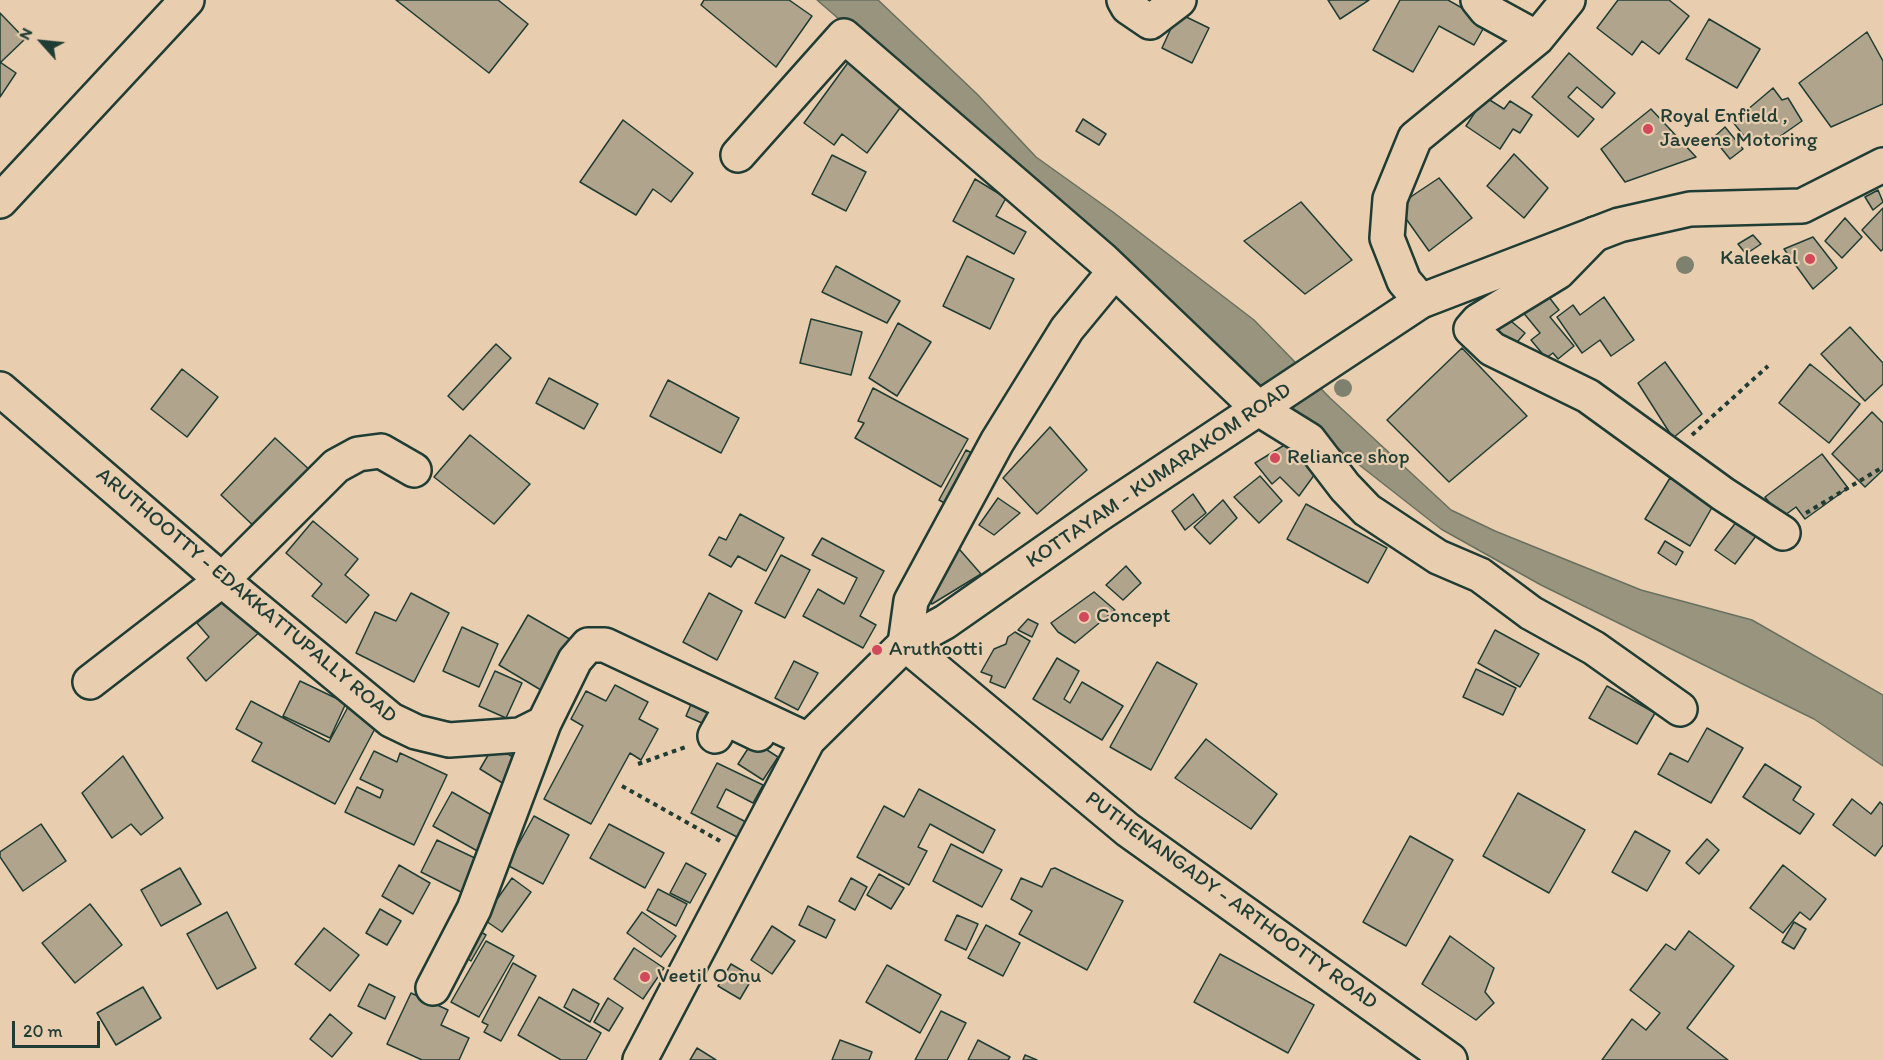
<!DOCTYPE html>
<html>
<head>
<meta charset="utf-8">
<style>
	body { margin:0 }
	#map { position:relative; width:1883px; height:1060px; overflow:hidden; background:#e8cdaf; font-family:Itim,sans-serif }
	canvas { display:block }
	.north { position:absolute; left:12px; top:12px; width:60px; height:60px; -webkit-text-stroke:4px #e8cdaf; paint-order:stroke; rotate:297deg; font-size:16px; font-weight:700; line-height:24px; text-align:center; color:#1f3d34 }
	.north::after { content:''; display:block; margin:auto; width:21px; height:27px; background:#1f3d34; clip-path:polygon(50% 0,100% 100%,50% 72%,0 100%) }
	.scale { position:absolute; left:12px; top:1021px; width:88px; height:27px; box-sizing:border-box; border:3px solid #1f3d34; border-top:0; padding-left:8px; font-size:18px; line-height:21px; white-space:nowrap; color:#1f3d34; -webkit-text-stroke:4px #e8cdaf; paint-order:stroke }
</style>
</head>
<body>
<div id="map">
<canvas width="1883" height="1060"></canvas>
<div class="north">N</div>
<div class="scale">20 m</div>
</div>
<script>
const context = document.querySelector('canvas').getContext('2d');
context.lineJoin = 'round';
function fill(path, color) {
  context.fillStyle = color;
  context.fill(path, 'evenodd');
}
function toPath(rows) {
  const path = new Path2D();
  for (const r of rows) {
    path.moveTo(r[0], r[1]);
    for (let i = 2; i < r.length; i += 2) path.lineTo(r[i], r[i + 1]);
  }
  return path;
}
function stroke(path, color, width, dash) {
  context.strokeStyle = color;
  context.lineWidth = width;
  context.lineCap = dash ? 'butt' : 'round';
  context.setLineDash(dash || []);
  context.stroke(path);
}
function label(font, color, halo, rows, align = 'center') {
  context.font = font + ' Itim,sans-serif';
  context.lineWidth = 4.5;
  context.setLineDash([]);
  context.textBaseline = 'middle';
  context.strokeStyle = halo;
  context.fillStyle = color;
  for (const [text, x, y, turn = 0] of rows) {
    context.save();
    context.translate(x, y);
    context.rotate((+turn || 0) * Math.PI / 180);
    context.textAlign = isNaN(turn) ? turn : align;
    if (halo) context.strokeText(text, 0, 0);
    context.fillText(text, 0, 0);
    context.restore();
  }
}
const water = toPath([
	[817,0,878,0,977,94,1036,157,1113,212,1254,320,1330,398,1451,510,1495,531,1641,590,1752,620,1883,695,1883,766,1814,719,1541,585,1441,529,1293,413,817,0]
]);
fill(water, '#99947e');
stroke(water, '#687160', 1.5);
const building = toPath([
	[396,0,498,0,528,24,489,73,396,0],
	[704,0,789,0,812,16,776,67,701,5,704,0],
	[1328,0,1369,0,1340,19,1328,0],
	[1400,0,1448,0,1487,22,1474,45,1439,26,1413,72,1373,50,1400,0],
	[1618,0,1669,0,1689,16,1659,54,1642,41,1632,55,1597,28,1618,0],
	[0,13,25,39,1,62,0,61,0,13],
	[1178,13,1209,28,1192,63,1162,48,1178,13],
	[1709,19,1760,49,1737,88,1686,59,1709,19],
	[1867,32,1883,61,1883,104,1831,127,1799,83,1867,32],
	[855,53,911,93,867,153,842,134,834,145,804,123,855,53],
	[1569,53,1615,93,1602,108,1577,87,1568,97,1594,119,1578,137,1532,97,1569,53],
	[0,62,16,73,0,97,0,62],
	[1773,88,1782,100,1788,98,1802,121,1772,142,1765,137,1750,144,1733,122,1773,88],
	[1485,97,1504,109,1510,101,1532,115,1520,133,1513,129,1500,149,1466,126,1485,97],
	[1651,109,1696,157,1625,182,1601,149,1651,109],
	[1083,119,1106,134,1099,145,1076,131,1083,119],
	[623,120,693,173,671,202,653,189,636,215,580,182,623,120],
	[1725,127,1743,149,1730,159,1713,138,1725,127],
	[1514,154,1548,188,1524,218,1487,186,1514,154],
	[832,155,866,172,846,211,812,194,832,155],
	[1439,178,1472,218,1429,251,1397,206,1439,178],
	[975,179,1006,198,996,216,1026,232,1014,254,953,221,975,179],
	[1878,190,1883,202,1873,210,1865,197,1878,190],
	[1301,202,1352,260,1305,294,1244,241,1301,202],
	[1883,208,1883,249,1881,251,1862,230,1883,208],
	[1845,218,1862,237,1842,258,1825,241,1845,218],
	[1753,235,1761,244,1746,254,1738,244,1753,235],
	[1813,237,1837,268,1813,289,1784,249,1813,237],
	[967,256,1014,279,990,329,943,306,967,256],
	[836,266,900,301,887,323,822,292,836,266],
	[1545,292,1559,310,1550,317,1574,346,1558,359,1553,353,1546,358,1531,340,1540,333,1522,311,1545,292],
	[1604,297,1634,340,1611,356,1600,340,1582,353,1557,317,1573,305,1580,315,1604,297],
	[1505,316,1525,333,1512,348,1493,330,1505,316],
	[811,319,862,332,851,375,800,363,811,319],
	[898,323,931,342,897,396,869,378,898,323],
	[1850,327,1883,363,1883,384,1865,401,1821,354,1850,327],
	[496,344,511,358,463,410,448,396,496,344],
	[1462,348,1527,416,1449,482,1387,420,1462,348],
	[1665,362,1702,414,1673,438,1638,383,1665,362],
	[1810,364,1860,404,1829,443,1779,403,1810,364],
	[182,369,218,397,187,437,151,409,182,369],
	[549,378,598,404,584,429,536,403,549,378],
	[668,380,739,418,721,453,650,416,668,380],
	[873,388,968,439,941,487,855,438,864,423,858,421,873,388],
	[1872,412,1883,423,1883,470,1865,487,1832,454,1872,412],
	[1050,427,1087,470,1037,514,1003,478,1050,427],
	[470,435,530,484,494,524,434,477,470,435],
	[275,438,313,473,259,531,221,495,275,438],
	[1296,438,1320,467,1299,496,1280,477,1272,484,1255,463,1296,438],
	[966,450,978,456,950,506,939,500,966,450],
	[1822,454,1848,488,1805,519,1796,507,1781,518,1765,497,1822,454],
	[1260,476,1282,501,1259,523,1234,497,1260,476],
	[1670,478,1714,504,1690,546,1645,519,1670,478],
	[1193,494,1206,513,1185,530,1172,511,1193,494],
	[998,498,1020,513,994,535,979,525,998,498],
	[1223,500,1237,518,1210,544,1194,527,1223,500],
	[1306,504,1387,548,1368,583,1287,539,1306,504],
	[740,514,784,538,766,571,738,556,731,567,709,555,719,537,726,540,740,514],
	[313,521,358,559,345,575,369,595,346,623,312,596,322,584,286,553,313,521],
	[1737,521,1756,536,1735,564,1715,550,1737,521],
	[822,538,884,571,860,616,876,625,863,648,803,616,818,589,844,604,857,578,812,555,822,538],
	[1665,541,1683,552,1676,565,1658,553,1665,541],
	[953,542,981,574,932,604,923,590,953,542],
	[781,555,810,570,785,618,755,603,781,555],
	[1126,566,1141,583,1123,600,1106,585,1126,566],
	[1094,592,1115,610,1075,643,1058,632,1051,623,1094,592],
	[411,593,449,613,414,682,356,653,375,612,396,621,411,593],
	[709,593,742,611,717,660,683,642,709,593],
	[231,595,264,628,206,681,187,658,209,637,197,623,231,595],
	[528,615,580,645,551,696,499,665,528,615],
	[1028,619,1038,624,1032,637,1018,630,1028,619],
	[462,627,498,644,479,687,443,671,462,627],
	[1495,630,1539,654,1520,687,1478,663,1495,630],
	[1015,632,1030,641,1005,688,990,682,992,676,981,672,994,649,1006,644,1008,637,1015,632],
	[1057,658,1079,671,1064,699,1070,703,1082,682,1123,706,1102,740,1033,699,1057,658],
	[794,661,818,673,798,710,775,698,794,661],
	[1157,662,1197,684,1151,770,1110,747,1157,662],
	[1476,669,1516,688,1503,715,1463,697,1476,669],
	[495,671,522,683,506,718,479,706,495,671],
	[300,681,346,703,330,738,283,716,300,681],
	[615,685,648,702,639,719,658,729,641,760,630,753,591,824,544,799,583,726,571,719,586,691,606,701,615,685],
	[1607,686,1655,713,1637,744,1589,718,1607,686],
	[697,690,720,731,686,716,697,690],
	[251,701,329,742,348,707,378,723,335,804,252,761,262,743,236,729,251,701],
	[1707,728,1743,748,1711,803,1658,774,1670,753,1688,762,1707,728],
	[1206,739,1277,794,1251,829,1175,778,1206,739],
	[753,741,778,757,763,780,738,764,753,741],
	[494,745,519,761,504,784,480,769,494,745],
	[374,751,397,762,400,753,447,775,414,845,345,812,357,787,380,798,383,790,360,779,374,751],
	[123,756,163,818,141,835,131,824,112,838,82,793,123,756],
	[717,763,763,785,753,803,726,789,717,807,746,822,737,837,691,813,717,763],
	[1765,764,1801,787,1793,800,1814,814,1800,834,1743,797,1765,764],
	[919,789,995,830,983,853,930,824,918,847,927,851,909,885,857,857,884,806,904,817,919,789],
	[452,792,500,820,481,853,433,826,452,792],
	[1518,793,1585,830,1549,893,1483,856,1518,793],
	[1852,799,1871,814,1880,802,1883,805,1883,845,1875,856,1833,825,1852,799],
	[534,816,569,835,543,884,507,865,534,816],
	[41,824,66,861,23,891,0,857,0,852,41,824],
	[609,824,664,853,645,888,590,858,609,824],
	[1635,831,1670,851,1647,891,1612,872,1635,831],
	[1410,836,1453,860,1406,946,1363,922,1410,836],
	[1707,839,1719,850,1699,874,1686,863,1707,839],
	[437,840,479,860,463,893,421,872,437,840],
	[951,844,1002,870,982,907,933,881,951,844],
	[686,863,706,874,690,903,670,893,686,863],
	[399,865,430,883,413,914,382,896,399,865],
	[1783,865,1826,899,1810,920,1800,912,1783,933,1750,908,1783,865],
	[180,868,201,904,161,926,141,890,180,868],
	[1055,868,1123,901,1087,970,1019,934,1032,911,1011,899,1021,878,1042,887,1051,869,1055,868],
	[879,874,904,888,891,909,867,895,879,874],
	[512,878,531,892,502,932,483,919,512,878],
	[851,878,867,887,855,910,839,901,851,878],
	[658,889,687,904,676,926,647,910,658,889],
	[90,904,122,945,75,983,42,943,90,904],
	[808,906,835,920,826,938,799,925,808,906],
	[380,909,401,921,387,945,366,933,380,909],
	[227,912,256,968,217,989,187,934,227,912],
	[642,912,676,936,661,957,627,933,642,912],
	[957,915,978,924,966,950,945,940,957,915],
	[1794,922,1806,929,1794,949,1782,942,1794,922],
	[986,925,1020,943,1003,976,968,958,986,925],
	[772,926,795,941,772,974,751,960,772,926],
	[324,928,359,955,330,991,295,964,324,928],
	[474,928,486,935,471,961,459,953,474,928],
	[1689,931,1734,966,1687,1028,1728,1060,1602,1060,1632,1019,1646,1030,1660,1013,1630,990,1666,944,1675,950,1689,931],
	[1450,936,1494,968,1485,992,1494,1003,1476,1020,1422,984,1450,936],
	[486,941,514,956,479,1017,451,1002,486,941],
	[634,948,664,968,643,999,614,979,634,948],
	[1220,954,1314,1005,1288,1053,1194,1002,1220,954],
	[513,963,536,976,501,1041,484,1032,488,1025,482,1022,513,963],
	[731,964,753,977,740,999,718,986,731,964],
	[887,965,941,995,920,1033,866,1002,887,965],
	[369,984,395,997,385,1019,358,1006,369,984],
	[143,987,161,1018,116,1045,97,1013,143,987],
	[573,989,599,1004,590,1022,564,1007,573,989],
	[411,993,448,1010,441,1025,469,1038,459,1060,422,1060,387,1044,411,993],
	[539,997,601,1033,586,1060,561,1060,518,1035,539,997],
	[608,998,623,1008,609,1031,594,1022,608,998],
	[941,1011,966,1023,947,1060,915,1060,941,1011],
	[330,1014,352,1033,332,1057,310,1039,330,1014],
	[840,1040,872,1052,869,1060,832,1060,840,1040],
	[978,1040,1010,1057,1008,1060,968,1060,978,1040],
	[697,1048,716,1060,690,1060,697,1048],
	[1025,1055,1037,1060,1023,1060,1025,1055]
]);
fill(building, '#b1a48c');
stroke(building, '#1f3d34', 1.5);
const minor = toPath([
	[1124,0,1128,7,1150,22,1179,0],
	[1478,0,1486,10,1537,38],
	[738,155,844,36,1102,259,1259,409,1309,440,1345,487,1367,510,1438,557,1480,575,1531,613,1594,648,1680,709],
	[0,201,187,0],
	[1595,234,1558,272,1478,321,1471,329,1492,349,1588,396,1723,494,1783,533],
	[1421,301,1404,281,1387,238,1390,199,1415,138,1537,38,1568,0],
	[0,389,222,580,391,720,416,732,449,740,520,735,544,723,575,660,588,645,605,645,808,740],
	[905,644,911,601,997,442,1067,329,1114,272],
	[90,682,222,580,336,466,358,454,381,451,414,470],
	[715,736,725,718,758,734],
	[433,988,474,909,544,723]
]);
const major = toPath([
	[905,644,1128,830,1450,1060],
	[640,1060,808,740,905,644,945,622,1098,515,1421,301,1619,225,1690,209,1802,206,1883,165]
]);
stroke(minor, '#1f3d34', 38);
stroke(major, '#1f3d34', 38);
stroke(toPath([
	[1692,435,1768,366],
	[1806,513,1883,467],
	[638,764,686,747],
	[622,786,720,841]
]), '#1f3d34', 4, [4.5, 4.5]);
stroke(minor, '#e8cdaf', 33);
stroke(major, '#e8cdaf', 33);
context.fillStyle = '#7e816e';
for (const [x, y] of [
	[1685,265],
	[1343,388]
]) {
  context.beginPath();
  context.arc(x, y, 9, 0, 2 * Math.PI);
  context.fill();
}
for (const [x, y, r, color] of [
	[1648,129,6,"#d1495b"],
	[1810,259,6,"#d1495b"],
	[1275,458,6,"#d1495b"],
	[1084,617,6,"#d1495b"],
	[877,650,6,"#d1495b"],
	[645,977,6,"#d1495b"]
]) {
  const dot = new Path2D();
  dot.arc(x, y, r, 0, 2 * Math.PI);
  context.fillStyle = color;
  context.fill(dot);
  stroke(dot, '#e8cdaf', 2);
}
label('21px', '#1f3d34', '#e8cdaf', [
	["Royal Enfield ,",1660,117],
	["Javeens Motoring",1660,141],
	["Kaleekal",1798,259,"right"],
	["Reliance shop",1287,458],
	["Concept",1096,617],
	["Aruthootti",889,650],
	["Veetil Oonu",657,977]
], 'left');
label('21px', '#1f3d34', '#e8cdaf', [
	["KOTTAYAM - KUMARAKOM ROAD",1159,476,-34],
	["ARUTHOOTTY - EDAKKATTUPALLY ROAD",246,596,40],
	["PUTHENANGADY - ARTHOOTTY ROAD",1231,901,36]
]);
</script>
</body>
</html>
